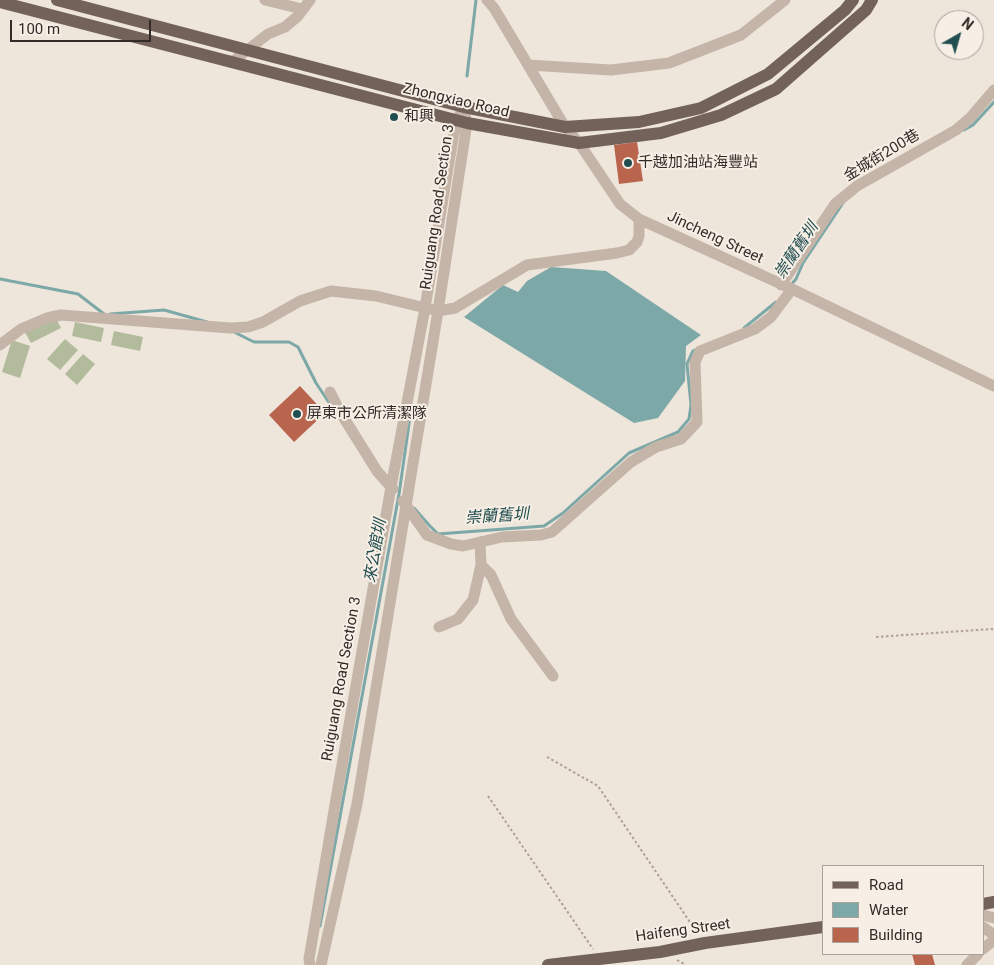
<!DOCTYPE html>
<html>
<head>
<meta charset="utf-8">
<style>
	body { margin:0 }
	#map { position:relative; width:994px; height:965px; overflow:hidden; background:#eee5db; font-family:Roboto,sans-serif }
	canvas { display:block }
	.legend { position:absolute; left:822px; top:865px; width:162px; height:90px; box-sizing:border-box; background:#f7efe6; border:1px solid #a9a19a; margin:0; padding:6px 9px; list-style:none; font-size:15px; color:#332b27 }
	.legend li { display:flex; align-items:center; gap:10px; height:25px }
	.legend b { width:25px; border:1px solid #a9a19a }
	.north { position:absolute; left:934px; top:10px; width:50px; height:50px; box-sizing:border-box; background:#f7efe6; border:1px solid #a9a19a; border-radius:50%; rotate:38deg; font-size:14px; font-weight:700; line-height:20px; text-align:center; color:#332b27 }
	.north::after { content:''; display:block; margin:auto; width:18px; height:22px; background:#214e50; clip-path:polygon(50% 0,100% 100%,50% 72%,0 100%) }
	.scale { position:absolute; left:10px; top:20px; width:141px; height:22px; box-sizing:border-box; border:2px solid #332b27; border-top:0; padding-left:6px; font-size:15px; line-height:18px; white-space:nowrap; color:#332b27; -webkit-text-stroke:4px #f7efe6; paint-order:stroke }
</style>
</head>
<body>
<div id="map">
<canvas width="994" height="965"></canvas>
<ul class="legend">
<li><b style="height:6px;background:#73625a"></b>Road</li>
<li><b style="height:14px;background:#7da8a8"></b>Water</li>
<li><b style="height:14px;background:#b9654e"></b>Building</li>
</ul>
<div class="north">N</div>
<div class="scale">100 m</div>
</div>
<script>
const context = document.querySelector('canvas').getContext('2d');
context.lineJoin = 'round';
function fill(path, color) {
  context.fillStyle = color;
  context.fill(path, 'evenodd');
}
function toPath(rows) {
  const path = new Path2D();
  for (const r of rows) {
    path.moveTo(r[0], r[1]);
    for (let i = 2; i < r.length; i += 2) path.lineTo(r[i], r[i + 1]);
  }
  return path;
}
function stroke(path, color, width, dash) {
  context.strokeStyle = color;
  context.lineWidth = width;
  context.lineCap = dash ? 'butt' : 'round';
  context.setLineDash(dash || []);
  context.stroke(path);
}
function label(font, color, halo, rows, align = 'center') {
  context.font = font + ' Roboto,"Noto Sans TC",sans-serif';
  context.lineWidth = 4;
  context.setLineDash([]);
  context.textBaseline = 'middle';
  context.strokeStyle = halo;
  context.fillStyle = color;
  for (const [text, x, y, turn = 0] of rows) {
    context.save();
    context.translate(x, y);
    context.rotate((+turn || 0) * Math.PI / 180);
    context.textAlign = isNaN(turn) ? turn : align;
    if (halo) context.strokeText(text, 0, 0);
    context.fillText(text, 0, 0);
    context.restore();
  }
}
fill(toPath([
	[52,311,61,328,31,343,22,327],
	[75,322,104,328,101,342,72,336],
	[114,331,143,337,140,351,111,345],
	[65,339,78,350,60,370,47,359],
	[12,340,30,346,20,378,2,372],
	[83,354,95,364,77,385,65,374]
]), '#b2bc9c');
fill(toPath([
	[551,267,606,271,701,335,686,346,685,381,658,418,634,423,464,317,503,285,518,292,527,281]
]), '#7da8a8');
stroke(toPath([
	[467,76,476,0],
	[964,130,973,125,994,102],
	[0,279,78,294,104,314],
	[790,286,796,279,803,263,843,203],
	[110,314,164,310,207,322],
	[744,328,776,302],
	[234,332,254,342,289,342,298,347,316,383,332,407],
	[414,508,429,525,438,534,544,526,563,513,629,453,678,432,689,419,691,405,687,364,693,351,697,349],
	[320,926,399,494,411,410]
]), '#7da8a8', 3);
fill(toPath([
	[637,142,643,181,619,184,614,145],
	[300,386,325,413,294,442,269,415],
	[912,954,932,954,935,965,915,965]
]), '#b9654e');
stroke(toPath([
	[876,637,992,629,994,631],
	[547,757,598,786,698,934],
	[488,796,593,949],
	[677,960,686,965]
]), '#b19f92', 2, [2.5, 2.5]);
stroke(toPath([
	[265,0,302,9],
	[487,0,494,8,565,127,579,143,620,204,639,219,792,289,994,386],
	[232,62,268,34,285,27,298,16,310,0],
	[528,65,611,70,669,63,741,35,785,0],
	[781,285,835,204,857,186,956,130,970,118,994,90],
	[0,345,21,329,47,318,61,315,230,328,248,327,263,322,300,301,331,291,376,296,438,311,455,308,527,265,617,253,629,250,637,242,639,236,639,219],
	[330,392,342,415,377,471,393,489],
	[403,501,427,535,451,544,463,546,502,537,541,535,552,532,631,462,656,447,681,439,697,422,695,362,700,351,755,329,771,317,792,289],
	[481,565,491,575,511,619,553,676],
	[439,627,458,619,473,600,481,565,480,542],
	[983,915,994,918],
	[983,927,994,935],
	[983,949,994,940],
	[310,965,309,959,336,799,391,487,425,308,453,138,457,120,464,107],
	[321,965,357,804,438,311,467,123,465,115],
	[967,965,978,954]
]), '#c5b5a8', 11);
stroke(toPath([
	[57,0,464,107,565,127,639,122,701,108,768,74,845,10,853,0],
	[0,2,467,123,579,143,661,133,721,115,776,89,866,10,872,0],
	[983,904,994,902],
	[548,965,660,952,705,943,823,927]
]), '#73625a', 12);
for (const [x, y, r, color] of [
	[394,117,5,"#214e50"],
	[628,163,5,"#214e50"],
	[297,414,5,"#214e50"]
]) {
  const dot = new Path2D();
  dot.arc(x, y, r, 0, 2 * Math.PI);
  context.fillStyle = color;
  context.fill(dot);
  stroke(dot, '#f7efe6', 2);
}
label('15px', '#332b27', '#f7efe6', [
	["Zhongxiao Road",456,101,13],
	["金城街200巷",882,156,-31],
	["Ruiguang Road Section 3",438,207,-82],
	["Jincheng Street",715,238,25],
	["Ruiguang Road Section 3",342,679,-80],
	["Haifeng Street",683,931,-8]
]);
label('15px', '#332b27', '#f7efe6', [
	["和興",404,117],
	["千越加油站海豐站",638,163],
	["屏東市公所清潔隊",307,414]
], 'left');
label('italic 16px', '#214e50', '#f7efe6', [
	["崇蘭舊圳",797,251,-56],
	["崇蘭舊圳",497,517,-4],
	["來公館圳",376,551,-80]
]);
</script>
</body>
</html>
